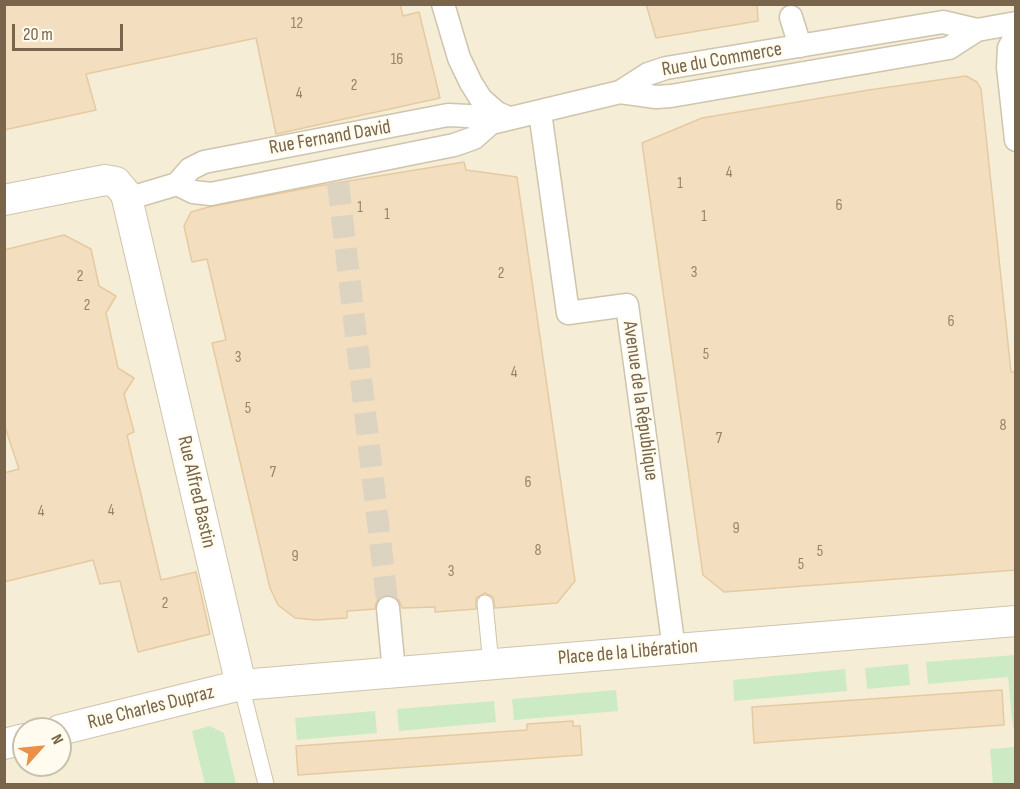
<!DOCTYPE html>
<html>
<head>
<meta charset="utf-8">
<style>
	body { margin:0 }
	#map { position:relative; width:1020px; height:789px; overflow:hidden; background:#fdf9e8; font-family:"Sofia Sans Condensed",sans-serif }
	canvas { display:block }
	.frame { position:absolute; inset:0; border:6px solid #78654b; pointer-events:none }
	.north { position:absolute; left:12px; top:717px; width:60px; height:60px; box-sizing:border-box; background:#fffcef; border:2px solid #c9c0ad; border-radius:50%; rotate:63deg; font-size:16px; font-weight:700; line-height:24px; text-align:center; color:#78654b }
	.north::after { content:''; display:block; margin:auto; width:21px; height:27px; background:#e9914b; clip-path:polygon(50% 0,100% 100%,50% 72%,0 100%) }
	.scale { position:absolute; left:12px; top:24px; width:111px; height:27px; box-sizing:border-box; border:3px solid #78654b; border-top:0; padding-left:8px; font-size:18px; line-height:21px; white-space:nowrap; color:#78654b; -webkit-text-stroke:4px #fffcef; paint-order:stroke }
</style>
</head>
<body>
<div id="map">
<canvas width="1020" height="789"></canvas>
<div class="frame"></div>
<div class="north">N</div>
<div class="scale">20 m</div>
</div>
<script>
const context = document.querySelector('canvas').getContext('2d');
context.lineJoin = 'round';
function fill(path, color) {
  context.fillStyle = color;
  context.fill(path, 'evenodd');
}
function toPath(rows) {
  const path = new Path2D();
  for (const r of rows) {
    path.moveTo(r[0], r[1]);
    for (let i = 2; i < r.length; i += 2) path.lineTo(r[i], r[i + 1]);
  }
  return path;
}
function stroke(path, color, width, dash) {
  context.strokeStyle = color;
  context.lineWidth = width;
  context.lineCap = dash ? 'butt' : 'round';
  context.setLineDash(dash || []);
  context.stroke(path);
}
function label(font, color, halo, rows, align = 'center') {
  context.font = font + ' "Sofia Sans Condensed",sans-serif';
  context.lineWidth = 5;
  context.setLineDash([]);
  context.textBaseline = 'middle';
  context.strokeStyle = halo;
  context.fillStyle = color;
  for (const [text, x, y, turn = 0] of rows) {
    context.save();
    context.translate(x, y);
    context.rotate((+turn || 0) * Math.PI / 180);
    context.textAlign = isNaN(turn) ? turn : align;
    if (halo) context.strokeText(text, 0, 0);
    context.fillText(text, 0, 0);
    context.restore();
  }
}
fill(toPath([
	[5,5,1015,5,1015,784,5,784],
	[24,729,60,729,60,765,24,765]
]), '#f5edd6');
fill(toPath([
	[1015,655,1015,727,1013,728,1008,677,928,684,926,662],
	[908,664,910,685,867,689,865,668],
	[845,669,847,691,734,701,733,680],
	[616,690,618,711,514,720,512,699],
	[494,701,496,722,399,731,397,709],
	[375,711,377,733,297,740,295,718],
	[210,726,224,733,236,784,205,784,192,731],
	[1015,747,1015,784,993,784,990,749]
]), '#ccebc5');
const building = toPath([
	[4,4,400,4,403,16,419,12,440,98,276,134,256,38,86,74,96,110,4,130,4,4],
	[646,4,757,4,758,21,656,38,646,4],
	[966,76,977,82,981,89,1011,372,1016,372,1016,570,724,592,703,575,642,143,702,118,869,90,966,76],
	[464,162,466,170,517,177,575,581,557,603,495,608,493,597,485,593,476,598,476,609,435,612,435,607,402,608,399,600,394,596,387,595,380,597,376,603,375,609,347,611,347,618,316,620,295,618,278,605,270,588,212,343,226,340,207,259,192,262,184,226,191,212,209,207,318,186,464,162],
	[64,235,91,249,99,286,116,296,106,313,118,368,134,378,124,394,134,432,127,435,161,580,196,572,210,634,138,652,120,581,100,584,93,560,4,582,4,473,19,469,4,424,4,250,64,235],
	[1002,690,1004,725,754,743,752,707,1002,690],
	[573,721,573,726,580,726,582,755,298,775,296,746,527,730,527,724,573,721]
]);
fill(building, '#f3dfbf');
stroke(building, '#e6ca9f', 1.5);
stroke(toPath([
	[338,183,388,608]
]), '#dcd4c1', 22, [22, 11]);
const service = toPath([
	[485,603,491,664],
	[241,685,266,784]
]);
const pedestrian = toPath([
	[443,4,459,58,471,83,481,99,497,113,509,118],
	[791,17,800,46],
	[1016,35,1009,48,1008,67,1016,140],
	[620,92,656,97,671,96,949,48,977,30,1016,23],
	[540,112,568,313,627,305,674,649],
	[177,184,193,192,211,194,454,145,474,138,491,123,620,92,648,74,666,68,943,22,977,30],
	[127,199,177,184,190,169,204,162,448,115,469,116,491,123],
	[388,608,394,672]
]);
const minor = toPath([
	[4,200,105,180,116,182,126,194,241,685],
	[60,730,241,685,1016,621],
	[4,744,24,739]
]);
stroke(service, '#cfc4ad', 17);
stroke(pedestrian, '#cfc4ad', 25);
stroke(minor, '#cfc4ad', 32);
stroke(service, '#fff', 15);
stroke(pedestrian, '#fff', 22);
stroke(minor, '#fff', 30);
label('16px', '#978468', null, [
	["12",297,24],
	["16",397,60],
	["2",354,86],
	["4",299,94],
	["4",729,173],
	["1",680,184],
	["6",839,206],
	["1",360,208],
	["1",387,215],
	["1",704,217],
	["3",694,273],
	["2",501,274],
	["2",80,277],
	["2",87,306],
	["6",951,322],
	["5",706,355],
	["3",238,358],
	["4",514,373],
	["5",248,409],
	["8",1003,426],
	["7",719,439],
	["7",273,473],
	["6",528,483],
	["4",111,511],
	["4",41,512],
	["9",736,529],
	["8",538,551],
	["5",820,552],
	["9",295,557],
	["5",801,565],
	["3",451,572],
	["2",165,604]
]);
label('20px', '#78654b', '#fffcef', [
	["Rue du Commerce",722,60,-10],
	["Rue Fernand David",330,138,-10],
	["Avenue de la République",640,401,82],
	["Rue Alfred Bastin",196,492,77],
	["Place de la Libération",628,653,-5],
	["Rue Charles Dupraz",151,708,-14]
]);
</script>
</body>
</html>
